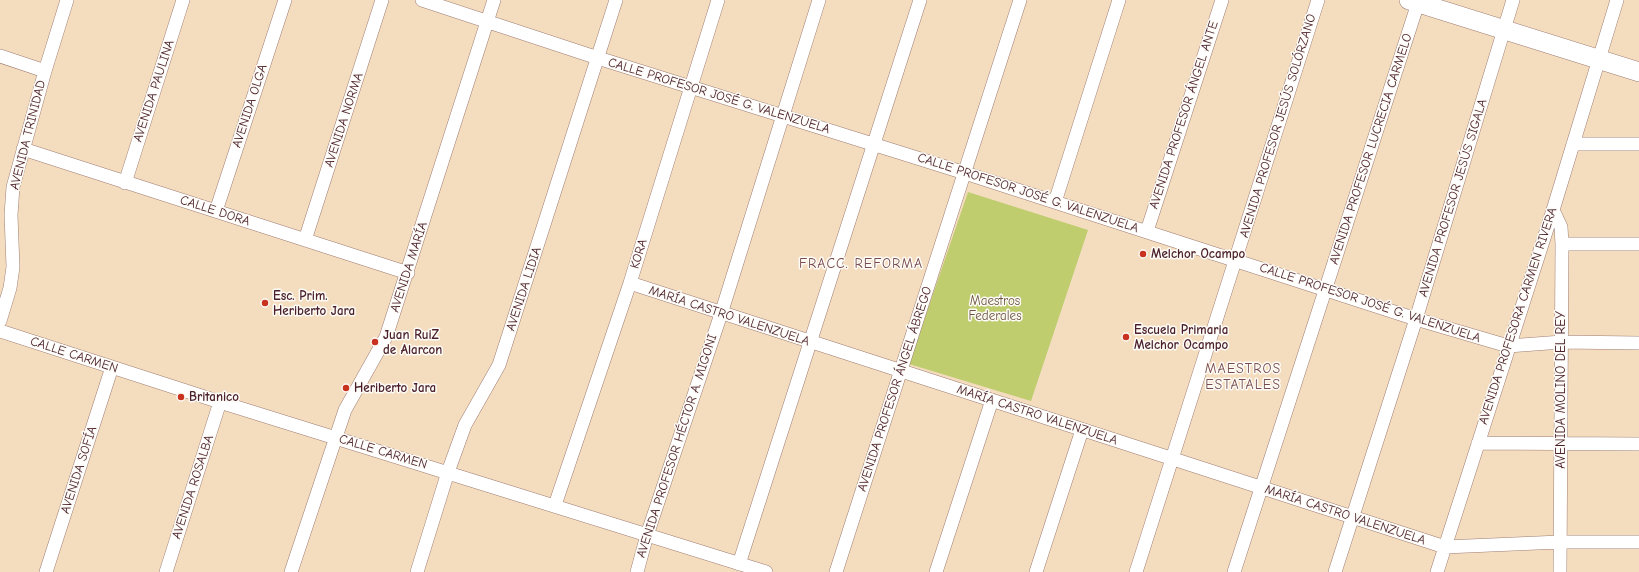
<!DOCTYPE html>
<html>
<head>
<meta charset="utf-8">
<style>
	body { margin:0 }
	canvas { display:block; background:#f4dcbe }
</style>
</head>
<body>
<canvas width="1639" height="572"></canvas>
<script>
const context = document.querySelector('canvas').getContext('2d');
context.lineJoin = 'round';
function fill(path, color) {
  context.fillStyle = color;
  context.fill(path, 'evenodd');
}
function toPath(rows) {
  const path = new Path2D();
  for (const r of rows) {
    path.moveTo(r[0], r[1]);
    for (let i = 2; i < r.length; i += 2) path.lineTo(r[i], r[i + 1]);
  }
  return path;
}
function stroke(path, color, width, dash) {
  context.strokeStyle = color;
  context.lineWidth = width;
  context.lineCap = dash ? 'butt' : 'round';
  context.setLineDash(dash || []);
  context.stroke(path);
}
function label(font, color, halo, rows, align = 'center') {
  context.font = font + ' "Comic Neue",sans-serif';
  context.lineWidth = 3;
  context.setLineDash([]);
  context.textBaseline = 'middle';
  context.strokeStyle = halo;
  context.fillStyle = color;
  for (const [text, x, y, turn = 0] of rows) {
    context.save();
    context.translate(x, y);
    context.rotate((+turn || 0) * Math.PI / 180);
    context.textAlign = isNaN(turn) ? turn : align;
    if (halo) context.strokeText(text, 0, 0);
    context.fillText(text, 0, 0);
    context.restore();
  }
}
fill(toPath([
	[968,192,1088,230,1031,401,909,364]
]), '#bfcd6f');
const minor = toPath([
	[422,0,598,58,965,173,1416,319,1508,346,1562,342,1639,343],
	[0,56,45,71],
	[1573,144,1639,144],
	[23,149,408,273],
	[125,183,183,0],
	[1055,202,1119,0],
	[1553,210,1561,227,1562,244,1560,572],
	[216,211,285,0],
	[1147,231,1222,0],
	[305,240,382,0],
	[1562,244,1639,244],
	[630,283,1445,547,1560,542,1639,542],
	[0,321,10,288,13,267,11,215,13,187,45,71,67,0],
	[0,331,220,402,766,572],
	[1478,443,1639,444],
	[555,505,630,283,718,0],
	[739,564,920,0],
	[46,572,112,367],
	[166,572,220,402],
	[291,572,345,410,386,337,494,0],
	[417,572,448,472,465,425,499,365,616,0],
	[637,572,647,535,721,314,819,0],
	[836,572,1020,0],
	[936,572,992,400],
	[1036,572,1082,430],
	[1136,572,1318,0],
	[1234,572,1419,0],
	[1335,572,1416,319,1513,0],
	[1437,572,1553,210,1617,0]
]);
const secondary = toPath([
	[1409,0,1639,72]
]);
stroke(minor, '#9f7e74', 14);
stroke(secondary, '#9f7e74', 20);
stroke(minor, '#fff', 13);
stroke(secondary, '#fff', 19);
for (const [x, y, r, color] of [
	[1143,254,4,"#c8321e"],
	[265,303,4,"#c8321e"],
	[1126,337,4,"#c8321e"],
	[375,342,4,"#c8321e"],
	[346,388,4,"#c8321e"],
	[181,397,4,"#c8321e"]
]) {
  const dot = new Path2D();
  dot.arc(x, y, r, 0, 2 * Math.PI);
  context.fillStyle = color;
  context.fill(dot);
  stroke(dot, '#fdfcf7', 1.5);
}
label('13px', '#4a1f2b', '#fdfcf7', [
	["AVENIDA PAULINA",154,91,-72],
	["CALLE PROFESOR JOSÉ G. VALENZUELA",719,96,17],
	["AVENIDA OLGA",250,106,-72],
	["AVENIDA PROFESOR ÁNGEL ANTE",1184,115,-72],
	["AVENIDA NORMA",344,120,-72],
	["AVENIDA PROFESOR JESÚS SOLÓRZANO",1278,126,-73],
	["AVENIDA TRINIDAD",28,135,-76],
	["AVENIDA PROFESOR LUCRECIA CARMELO",1371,149,-72],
	["CALLE PROFESOR JOSÉ G. VALENZUELA",1028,193,18],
	["AVENIDA PROFESOR JESÚS SIGALA",1453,198,-73],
	["CALLE DORA",215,211,18],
	["KORA",639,254,-73],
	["AVENIDA MARÍA",409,267,-72],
	["AVENIDA LIDIA",524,289,-72],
	["CALLE PROFESOR JOSÉ G. VALENZUELA",1370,303,18],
	["MARÍA CASTRO VALENZUELA",729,316,18],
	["AVENIDA PROFESORA CARMEN RIVERA",1518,316,-72],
	["CALLE CARMEN",74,355,18],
	["AVENIDA PROFESOR ÁNGEL ÁBREGO",895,389,-72],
	["AVENIDA MOLINO DEL REY",1561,390,-90],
	["MARÍA CASTRO VALENZUELA",1037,415,18],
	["AVENIDA PROFESOR HÉCTOR A. MIGONI",677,446,-72],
	["CALLE CARMEN",383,452,17],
	["AVENIDA SOFÍA",79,470,-72],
	["AVENIDA ROSALBA",193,487,-72],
	["MARÍA CASTRO VALENZUELA",1345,515,18]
]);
label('bold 13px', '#4a1f2b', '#fdfcf7', [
	["Melchor Ocampo",1151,254],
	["Esc. Prim.",273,296],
	["Heriberto Jara",273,311],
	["Escuela Primaria",1134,330],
	["Melchor Ocampo",1134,345],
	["Juan RuiZ",383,335],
	["de Alarcon",383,350],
	["Heriberto Jara",354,388],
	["Britanico",189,397]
], 'left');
label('13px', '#6d533f', '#fdfcf7', [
	["Maestros",995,301],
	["Federales",995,316]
]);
context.letterSpacing = '1px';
label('14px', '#784b4e', '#fdfcf7', [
	["FRACC. REFORMA",861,264],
	["MAESTROS",1243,369],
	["ESTATALES",1243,385]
]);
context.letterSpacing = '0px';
</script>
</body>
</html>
